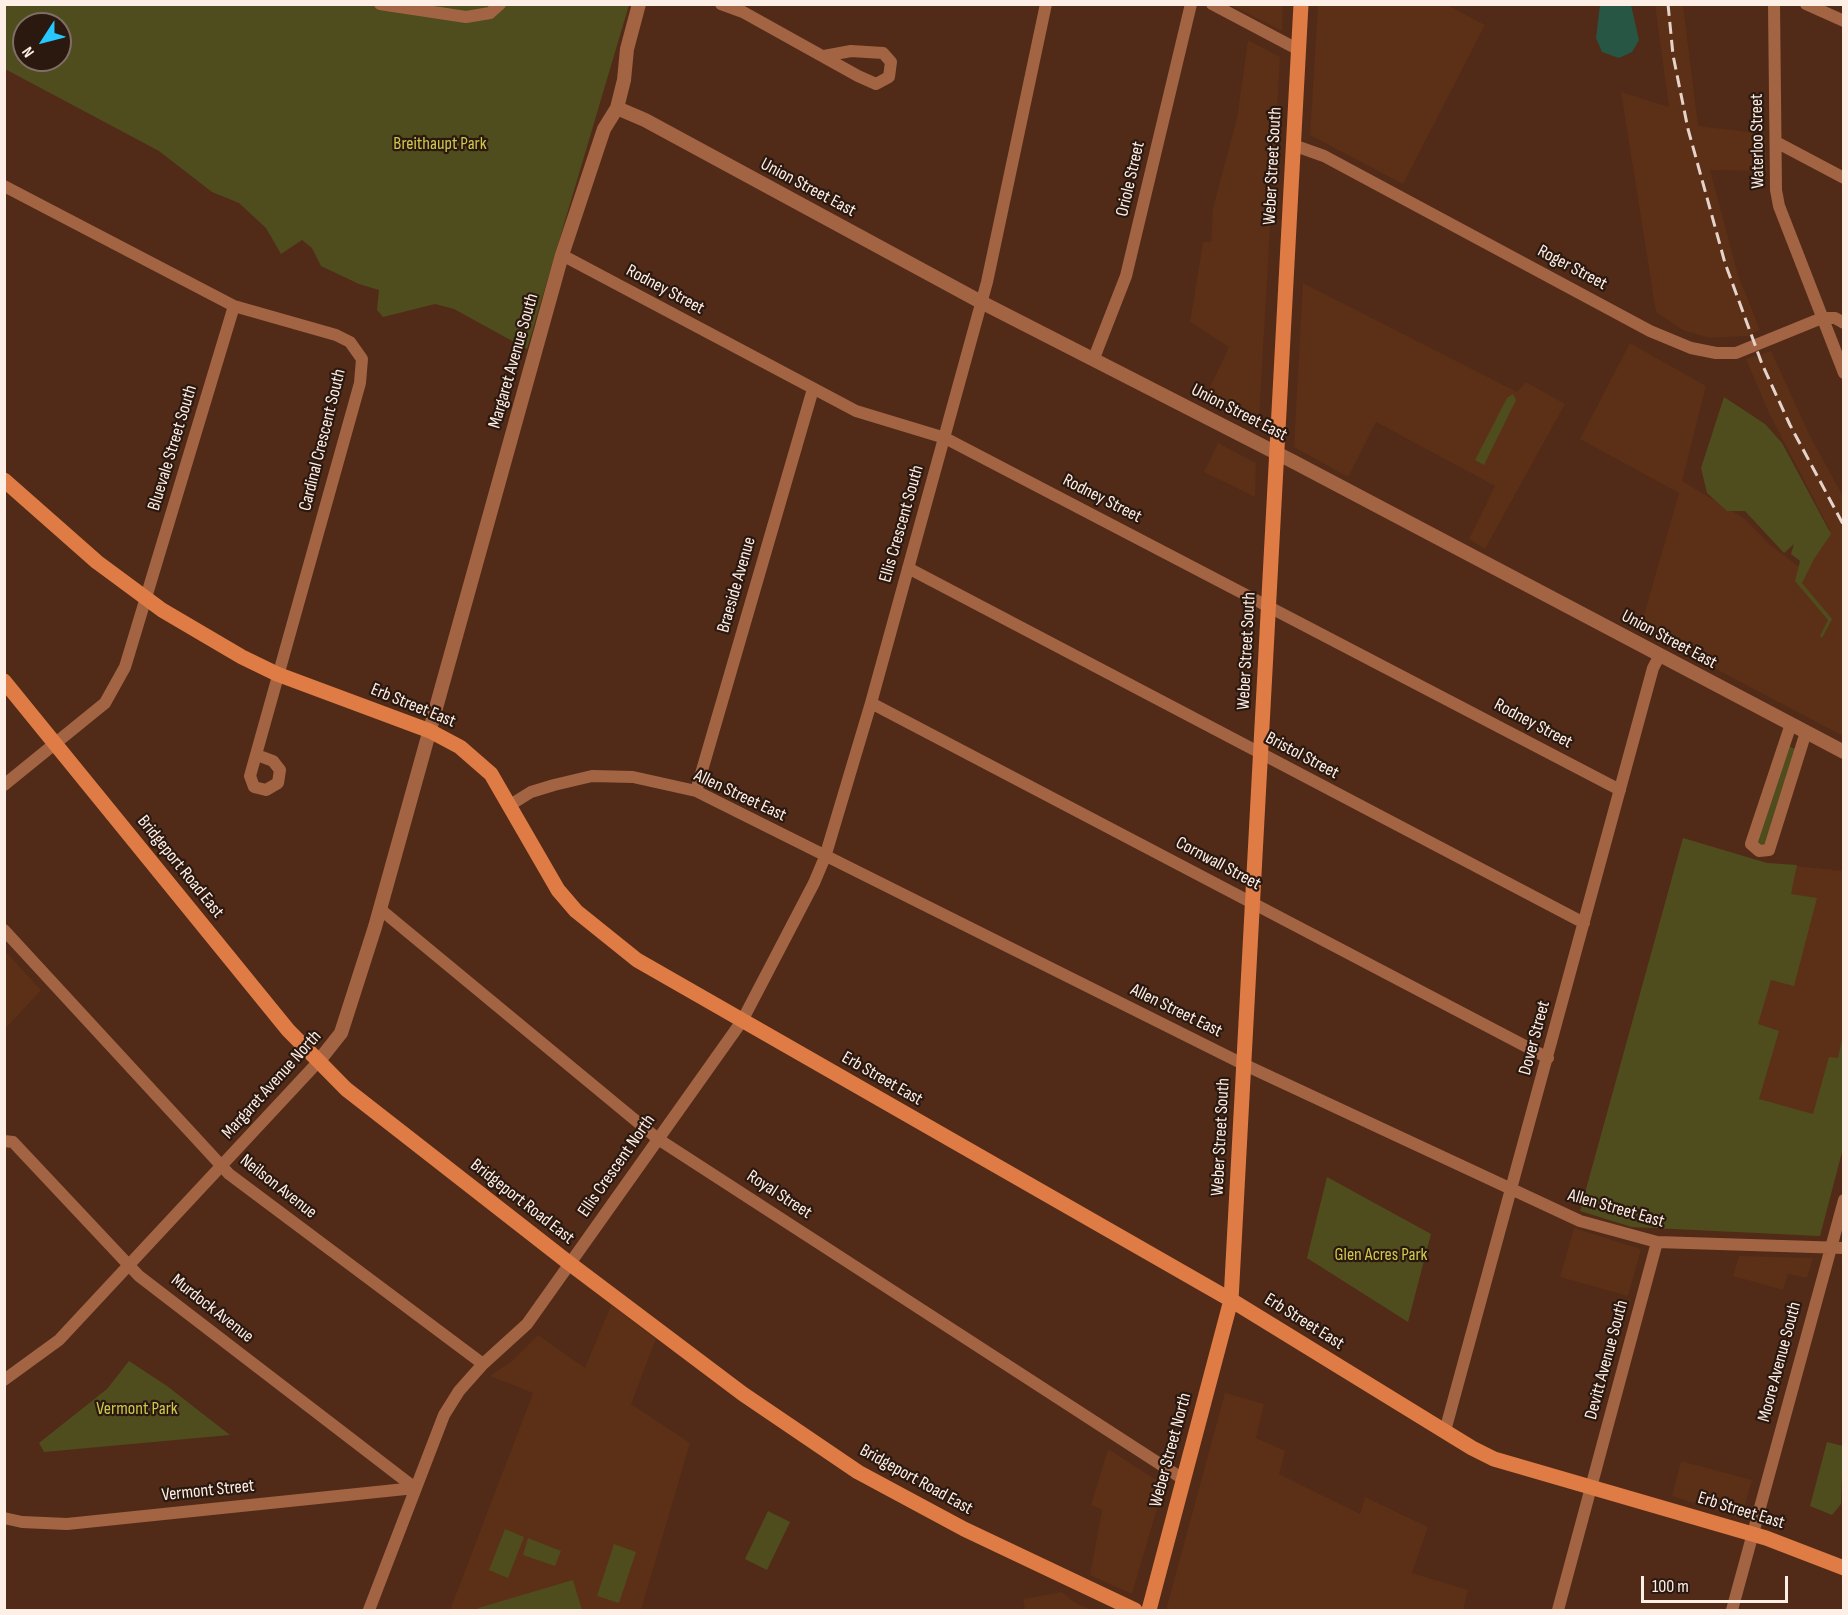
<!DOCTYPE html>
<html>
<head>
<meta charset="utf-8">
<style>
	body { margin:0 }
	#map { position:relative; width:1848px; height:1615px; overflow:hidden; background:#512b17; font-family:"Sofia Sans Condensed",sans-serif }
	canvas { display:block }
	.frame { position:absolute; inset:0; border:6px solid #fdeee6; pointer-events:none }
	.north { position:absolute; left:12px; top:12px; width:60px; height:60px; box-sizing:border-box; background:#2b1910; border:2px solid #7f6e66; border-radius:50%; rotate:234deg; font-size:16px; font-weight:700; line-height:24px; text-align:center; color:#fdeee6 }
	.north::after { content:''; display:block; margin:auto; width:21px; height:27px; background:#27c8ff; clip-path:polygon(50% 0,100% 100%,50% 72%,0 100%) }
	.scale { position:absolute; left:1641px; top:1576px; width:147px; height:27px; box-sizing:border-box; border:3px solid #fdeee6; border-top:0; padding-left:8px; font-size:18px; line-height:21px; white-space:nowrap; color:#fdeee6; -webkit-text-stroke:4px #2b1910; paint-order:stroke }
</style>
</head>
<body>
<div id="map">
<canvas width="1848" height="1615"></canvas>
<div class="frame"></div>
<div class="north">N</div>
<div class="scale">100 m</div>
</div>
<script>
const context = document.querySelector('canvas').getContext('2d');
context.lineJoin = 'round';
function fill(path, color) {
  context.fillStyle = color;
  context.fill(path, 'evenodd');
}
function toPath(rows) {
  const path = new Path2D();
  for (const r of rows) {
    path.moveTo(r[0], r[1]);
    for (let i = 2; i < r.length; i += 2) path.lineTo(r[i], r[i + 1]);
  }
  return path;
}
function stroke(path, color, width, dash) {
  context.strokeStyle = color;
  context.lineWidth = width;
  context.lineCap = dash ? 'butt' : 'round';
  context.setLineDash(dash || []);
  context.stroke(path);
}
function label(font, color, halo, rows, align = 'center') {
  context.font = font + ' "Sofia Sans Condensed",sans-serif';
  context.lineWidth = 4.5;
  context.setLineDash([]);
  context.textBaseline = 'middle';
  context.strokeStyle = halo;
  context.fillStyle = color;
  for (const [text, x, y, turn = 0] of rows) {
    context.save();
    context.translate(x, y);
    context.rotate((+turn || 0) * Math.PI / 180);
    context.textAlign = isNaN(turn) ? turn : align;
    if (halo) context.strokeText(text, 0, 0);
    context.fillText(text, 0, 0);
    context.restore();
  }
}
fill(toPath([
	[1231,5,1283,5,1282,31],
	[1318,5,1447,5,1485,25,1403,184,1310,135],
	[1655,5,1683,5,1698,126,1765,134,1767,171,1710,170,1738,275,1760,330,1747,336,1709,338,1683,330,1656,312,1621,92,1669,107],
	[1248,40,1280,57,1259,418,1252,424,1204,400,1229,347,1190,322,1203,242,1211,242,1213,208,1237,118],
	[1303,283,1517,392,1526,382,1565,404,1485,549,1469,539,1495,486,1376,422,1348,477,1294,447],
	[1630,343,1706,386,1682,481,1745,519,1770,545,1805,571,1830,530,1769,413,1746,359,1771,351,1810,436,1843,496,1843,736,1640,629,1679,493,1580,439],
	[1218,443,1256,463,1255,497,1204,472],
	[1683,838,1767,863,1843,871,1843,1148,1820,1236,1632,1227,1580,1211],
	[5,951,41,990,5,1029],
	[1574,1228,1641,1249,1628,1296,1560,1277],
	[1739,1256,1813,1258,1807,1278,1788,1274,1783,1290,1733,1276],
	[611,1305,656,1339,631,1404,690,1443,641,1610,450,1610,533,1393,490,1376,513,1360,538,1335,585,1368],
	[1225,1393,1264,1404,1256,1438,1285,1451,1279,1474,1360,1514,1365,1497,1428,1527,1412,1573,1468,1590,1463,1610,1166,1610],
	[1108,1449,1164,1485,1132,1594,1090,1575,1102,1510,1091,1505],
	[1681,1461,1752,1480,1741,1518,1672,1496],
	[1062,1592,1077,1604,1092,1610,1025,1610,1023,1599]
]), '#5c2f17');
fill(toPath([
	[4,5,629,5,527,349,454,309,435,304,383,317,377,310,379,290,359,284,321,266,312,248,302,240,281,254,266,228,239,203,212,192,159,151,5,69],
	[24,24,60,24,60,60,24,60],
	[1513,394,1516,400,1484,465,1475,460,1507,398],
	[1724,397,1765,424,1782,443,1831,534,1814,559,1802,583,1832,619,1822,638,1820,636,1828,620,1795,581,1800,561,1791,554,1794,544,1784,553,1745,511,1727,511,1707,493,1701,468],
	[1788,746,1795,749,1765,846,1756,844],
	[1683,838,1767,863,1797,865,1791,894,1817,898,1794,986,1771,980,1758,1024,1779,1031,1759,1099,1813,1114,1829,1057,1838,1058,1843,1035,1843,1148,1820,1236,1632,1227,1580,1211],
	[1327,1177,1431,1234,1408,1322,1307,1258],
	[129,1361,167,1386,230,1435,44,1452,39,1443,107,1389],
	[1827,1442,1843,1446,1841,1504,1832,1515,1810,1506],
	[768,1511,790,1522,767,1570,745,1559],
	[505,1529,524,1537,508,1578,489,1570],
	[528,1538,561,1551,555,1566,523,1555],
	[614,1544,636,1552,619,1603,597,1596],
	[573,1580,582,1610,479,1610,478,1608]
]), '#4f4d1d');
fill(toPath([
	[1600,5,1631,5,1639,40,1632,52,1619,58,1602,52,1596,38]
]), '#275645');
stroke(toPath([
	[380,4,466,17,490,13,500,4],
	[721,4,743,12,858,76,876,84,889,77,891,62,883,53,851,51,824,56],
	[1212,4,1299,50],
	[1774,4,1776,190,1779,206,1844,373],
	[1806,4,1844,21],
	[1776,142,1844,178],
	[1293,145,1324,156,1650,331,1691,348,1716,353,1736,353,1822,318,1835,318,1844,323],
	[4,186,234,306,336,335,350,342,362,359,360,383,250,776,254,787,266,790,278,783,280,770,273,761,257,755],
	[562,255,856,411,945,438,1620,790],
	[1094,358,1126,276,1191,4],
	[908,568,1584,923],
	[871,703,1548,1058],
	[1791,724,1751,844,1759,851,1769,850,1806,732],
	[4,785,105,703,125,667,234,306],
	[696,791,813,389],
	[510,805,531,792,554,785,592,776,633,777,696,791,1245,1065,1580,1221,1657,1242,1844,1248],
	[380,909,658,1139,1183,1479],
	[4,930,229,1174,483,1364],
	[4,1141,13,1142,139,1276,415,1488],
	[4,1380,59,1340,318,1062],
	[1445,1431,1653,668,1660,655],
	[4,1518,22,1522,67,1524,415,1488],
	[369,1610,444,1415,459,1391,483,1364,527,1324,742,1021,814,883,825,857,871,703,987,282,1046,4],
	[1558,1610,1657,1242],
	[1732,1610,1844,1200]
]), '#a36444', 12);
stroke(toPath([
	[617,108,645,120,981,302,1294,462,1844,752],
	[318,1062,341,1033,375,927,562,255,604,129,617,108,624,80,627,49,639,4]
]), '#a36444', 14);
stroke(toPath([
	[4,480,97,562,162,610,242,657,277,674,430,731,460,747,491,774,558,890,576,911,637,960,1231,1300,1472,1448,1494,1459,1766,1538,1844,1568],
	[4,681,288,1030,346,1089,569,1263,743,1394,858,1472,964,1529,1135,1610],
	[1149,1610,1231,1300,1301,4]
]), '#df7b45', 15);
stroke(toPath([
	[1668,4,1673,55,1688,129,1725,263,1762,364,1790,425,1844,526]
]), '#e5d3c9', 3, [12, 6]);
label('18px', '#fdeee6', '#2b1910', [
	["Waterloo Street",1758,141,-91],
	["Weber Street South",1273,166,-87],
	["Oriole Street",1131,179,-77],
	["Union Street East",808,188,28],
	["Roger Street",1572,268,28],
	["Rodney Street",665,290,28],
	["Margaret Avenue South",514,361,-74],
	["Union Street East",1239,413,27],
	["Cardinal Crescent South",323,440,-76],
	["Bluevale Street South",173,448,-73],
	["Rodney Street",1102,499,27],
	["Ellis Crescent South",902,524,-74],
	["Braeside Avenue",737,585,-74],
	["Union Street East",1669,640,28],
	["Weber Street South",1247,651,-87],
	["Erb Street East",413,706,22],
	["Rodney Street",1533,724,28],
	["Bristol Street",1302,756,28],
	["Allen Street East",740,796,25],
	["Cornwall Street",1218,864,28],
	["Bridgeport Road East",180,867,51],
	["Allen Street East",1176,1011,26],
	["Dover Street",1535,1038,-75],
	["Erb Street East",882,1079,30],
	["Margaret Avenue North",272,1085,-48],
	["Weber Street South",1221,1137,-87],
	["Ellis Crescent North",617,1166,-55],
	["Neilson Avenue",278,1187,38],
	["Royal Street",779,1195,33],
	["Bridgeport Road East",522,1202,38],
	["Allen Street East",1616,1209,16],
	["Murdock Avenue",212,1309,38],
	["Erb Street East",1304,1322,32],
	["Devitt Avenue South",1607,1360,-75],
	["Moore Avenue South",1780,1362,-75],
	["Weber Street North",1171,1450,-75],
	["Bridgeport Road East",916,1480,29],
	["Vermont Street",208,1491,-6],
	["Erb Street East",1741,1511,17]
]);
label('18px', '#cdc94d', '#2b1910', [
	["Breithaupt Park",440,144],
	["Glen Acres Park",1381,1255],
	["Vermont Park",137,1409]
]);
</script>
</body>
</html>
